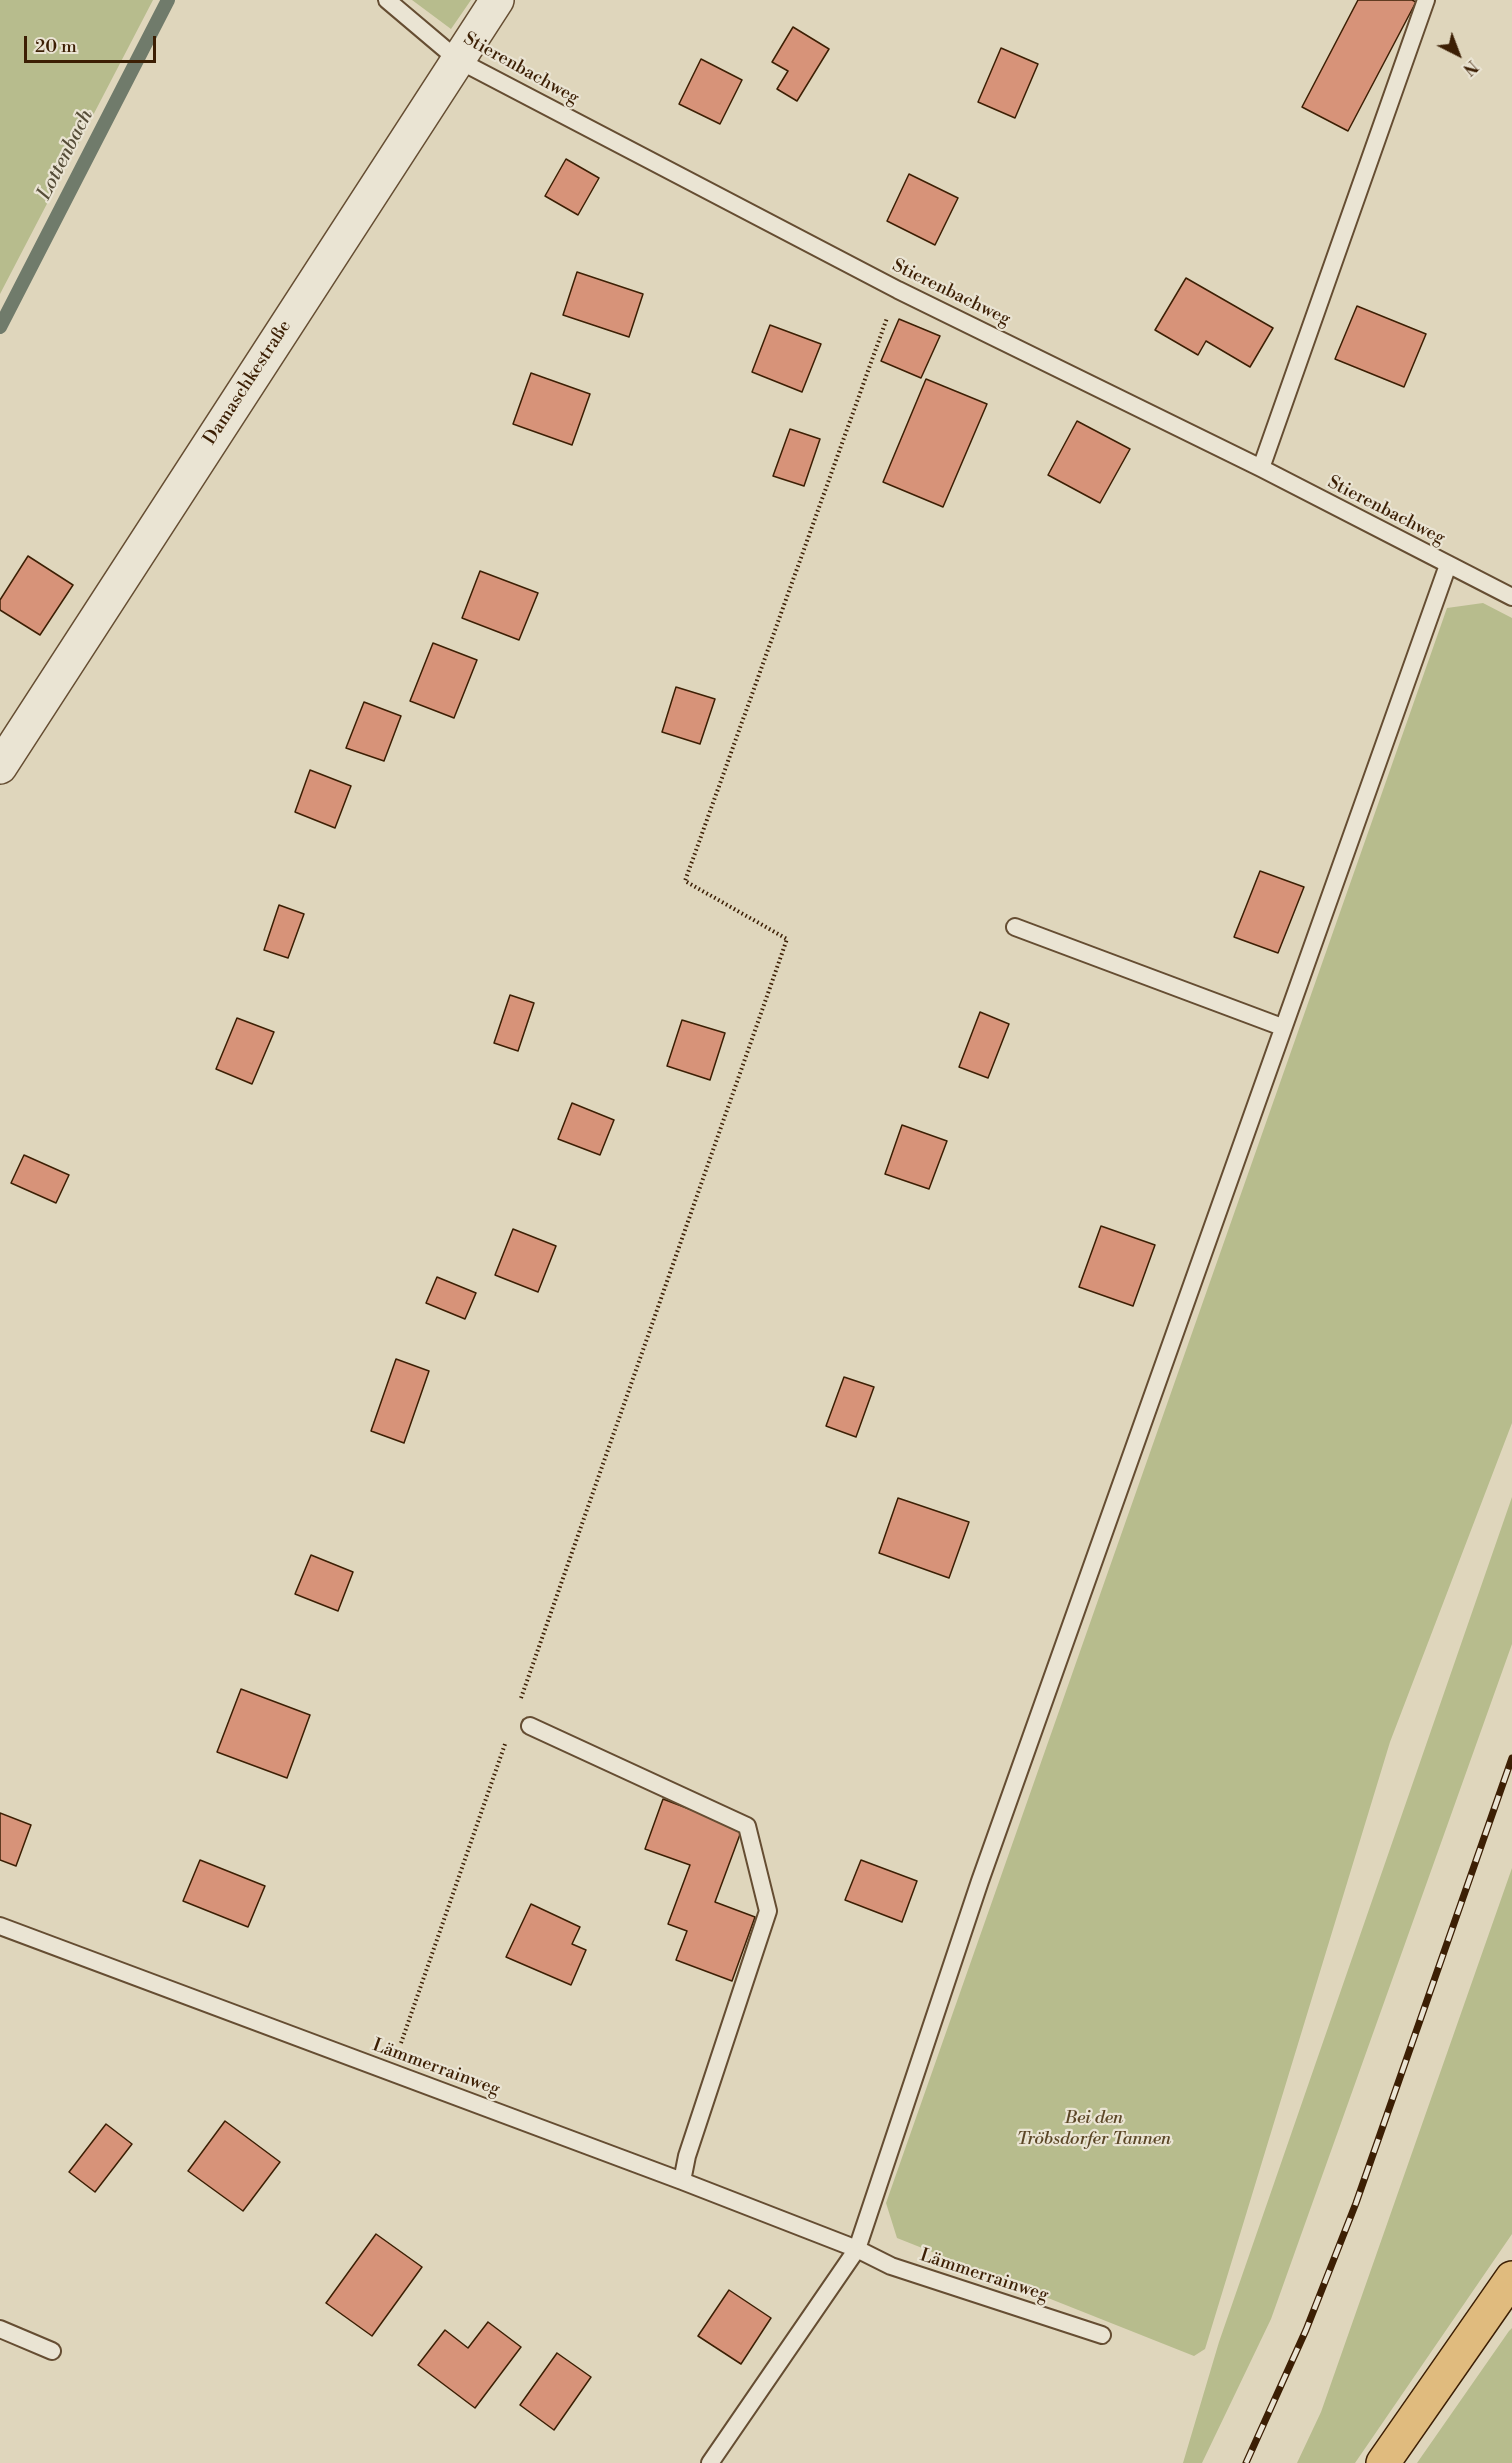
<!DOCTYPE html>
<html>
<head>
<meta charset="utf-8">
<style>
	body { margin:0 }
	#map { position:relative; width:1512px; height:2463px; overflow:hidden; background:#dfd6bc; font-family:"Libre Bodoni",serif }
	canvas { display:block }
	.north { position:absolute; left:1428px; top:24px; width:60px; height:60px; -webkit-text-stroke:4px #eae4d3; paint-order:stroke; rotate:138deg; font-size:16px; font-weight:700; line-height:24px; text-align:center; color:#3c1f04 }
	.north::after { content:''; display:block; margin:auto; width:21px; height:27px; background:#3c1f04; clip-path:polygon(50% 0,100% 100%,50% 72%,0 100%) }
	.scale { position:absolute; left:24px; top:36px; width:132px; height:27px; box-sizing:border-box; border:3px solid #3c1f04; border-top:0; padding-left:8px; font-size:18px; line-height:21px; white-space:nowrap; color:#3c1f04; -webkit-text-stroke:4px #eae4d3; paint-order:stroke }
</style>
</head>
<body>
<div id="map">
<canvas width="1512" height="2463"></canvas>
<div class="north">N</div>
<div class="scale">20 m</div>
</div>
<script>
const context = document.querySelector('canvas').getContext('2d');
context.lineJoin = 'round';
function fill(path, color) {
  context.fillStyle = color;
  context.fill(path, 'evenodd');
}
function toPath(rows) {
  const path = new Path2D();
  for (const r of rows) {
    path.moveTo(r[0], r[1]);
    for (let i = 2; i < r.length; i += 2) path.lineTo(r[i], r[i + 1]);
  }
  return path;
}
function stroke(path, color, width, dash) {
  context.strokeStyle = color;
  context.lineWidth = width;
  context.lineCap = dash ? 'butt' : 'round';
  context.setLineDash(dash || []);
  context.stroke(path);
}
function label(font, color, halo, rows, align = 'center') {
  context.font = font + ' "Libre Bodoni",serif';
  context.lineWidth = 4.5;
  context.setLineDash([]);
  context.textBaseline = 'middle';
  context.strokeStyle = halo;
  context.fillStyle = color;
  for (const [text, x, y, turn = 0] of rows) {
    context.save();
    context.translate(x, y);
    context.rotate((+turn || 0) * Math.PI / 180);
    context.textAlign = isNaN(turn) ? turn : align;
    if (halo) context.strokeText(text, 0, 0);
    context.fillText(text, 0, 0);
    context.restore();
  }
}
fill(toPath([
	[0,0,153,0,0,294],
	[412,0,471,0,451,29],
	[1483,603,1512,618,1512,1423,1390,1742,1205,2349,1194,2356,897,2238,886,2203,1447,608],
	[1512,1497,1512,1644,1271,2319,1202,2463,1183,2463,1219,2342],
	[1512,1868,1512,2234,1355,2463,1297,2463,1321,2412],
	[1512,2328,1512,2463,1417,2463,1509,2331]
]), '#b7bc8d');
stroke(toPath([
	[0,327,168,0]
]), '#707b6b', 14);
const building = toPath([
	[1358,0,1412,0,1416,2,1348,131,1302,107,1358,0],
	[793,27,829,49,797,101,777,89,788,71,772,62,793,27],
	[1001,48,1038,64,1015,118,978,102,1001,48],
	[701,59,742,80,720,124,679,104,701,59],
	[566,159,599,178,578,215,545,196,566,159],
	[909,174,958,198,935,245,887,221,909,174],
	[577,272,643,294,629,337,563,315,577,272],
	[1186,278,1273,328,1250,367,1206,341,1198,355,1155,330,1186,278],
	[1357,306,1426,334,1404,387,1335,359,1357,306],
	[899,319,940,336,921,378,881,361,899,319],
	[770,325,821,344,802,392,752,372,770,325],
	[531,373,590,394,572,445,513,424,531,373],
	[926,379,987,404,943,507,883,482,926,379],
	[1077,421,1130,449,1100,503,1048,475,1077,421],
	[790,429,820,439,804,486,773,476,790,429],
	[28,556,73,585,40,635,0,610,0,600,28,556],
	[480,571,538,593,519,640,462,618,480,571],
	[433,643,477,660,454,718,410,701,433,643],
	[676,687,715,699,700,744,662,732,676,687],
	[364,702,401,716,384,761,346,748,364,702],
	[310,770,351,786,335,828,295,812,310,770],
	[1260,871,1304,887,1278,953,1234,937,1260,871],
	[279,905,304,914,288,958,264,950,279,905],
	[510,995,534,1003,518,1051,494,1043,510,995],
	[980,1012,1009,1024,988,1078,959,1067,980,1012],
	[237,1018,274,1032,252,1084,216,1069,237,1018],
	[682,1020,725,1033,710,1080,667,1066,682,1020],
	[572,1103,614,1120,600,1155,558,1139,572,1103],
	[902,1125,947,1141,929,1189,885,1174,902,1125],
	[24,1155,69,1175,56,1203,11,1183,24,1155],
	[1101,1226,1155,1245,1133,1306,1079,1287,1101,1226],
	[513,1229,556,1246,538,1292,495,1275,513,1229],
	[437,1277,476,1293,465,1319,426,1303,437,1277],
	[396,1359,429,1371,404,1443,371,1431,396,1359],
	[844,1377,874,1387,856,1437,826,1426,844,1377],
	[898,1498,969,1522,949,1578,879,1553,898,1498],
	[311,1555,353,1572,338,1611,295,1594,311,1555],
	[241,1689,310,1715,287,1778,217,1752,241,1689],
	[663,1799,742,1829,715,1902,755,1917,732,1981,676,1960,687,1931,668,1924,690,1865,645,1849,663,1799],
	[0,1813,31,1825,16,1866,0,1860,0,1813],
	[200,1860,265,1886,248,1927,183,1901,200,1860],
	[861,1860,917,1881,902,1922,845,1900,861,1860],
	[531,1904,580,1927,572,1944,586,1950,571,1985,506,1957,531,1904],
	[225,2121,280,2162,243,2211,188,2171,225,2121],
	[106,2124,132,2144,95,2192,69,2172,106,2124],
	[376,2234,422,2267,372,2336,326,2303,376,2234],
	[729,2290,771,2318,741,2364,698,2336,729,2290],
	[488,2322,521,2347,475,2408,418,2365,445,2330,468,2348,488,2322],
	[557,2353,591,2377,554,2430,520,2405,557,2353]
]);
fill(building, '#d79379');
stroke(building, '#3c1f04', 1.5);
const lane = toPath([
	[387,0,458,60,898,290,1261,468,1512,597],
	[1261,468,1426,0],
	[1015,927,1282,1027],
	[530,1726,747,1826,768,1911,687,2156,682,2181],
	[0,1926,682,2181,857,2249,891,2266,1102,2335],
	[0,2329,52,2351],
	[710,2463,857,2249,980,1881,1448,565]
]);
const street = toPath([
	[0,767,497,0]
]);
const primary = toPath([
	[1383,2463,1512,2278]
]);
stroke(lane, '#654d32', 20);
stroke(street, '#654d32', 36);
stroke(primary, '#3c1f04', 36);
stroke(toPath([
	[521,1698,787,939,685,881,887,318],
	[401,2043,505,1744]
]), '#3c1f04', 4, [1.5, 3]);
stroke(lane, '#eae4d3', 16);
stroke(street, '#eae4d3', 33);
stroke(primary, '#e0bb7e', 33);
const rail = toPath([
	[1246,2463,1306,2330,1356,2203,1512,1758]
]);
stroke(rail, '#3c1f04', 7);
stroke(rail, '#eae4d3', 4.5, [14]);
label('18px', '#3c1f04', '#eae4d3', [
	["Stierenbachweg",521,69,29],
	["Stierenbachweg",951,293,26],
	["Damaschkestraße",248,383,-57],
	["Stierenbachweg",1386,511,27],
	["Lämmerrainweg",436,2068,20],
	["Lämmerrainweg",984,2276,18]
]);
label('italic 18px', '#5b4626', '#eae4d3', [
	["Bei den",1094,2119],
	["Tröbsdorfer Tannen",1094,2140]
]);
label('italic 20px', '#564d38', '#eae4d3', [
	["Lottenbach",66,155,-63]
]);
</script>
</body>
</html>
